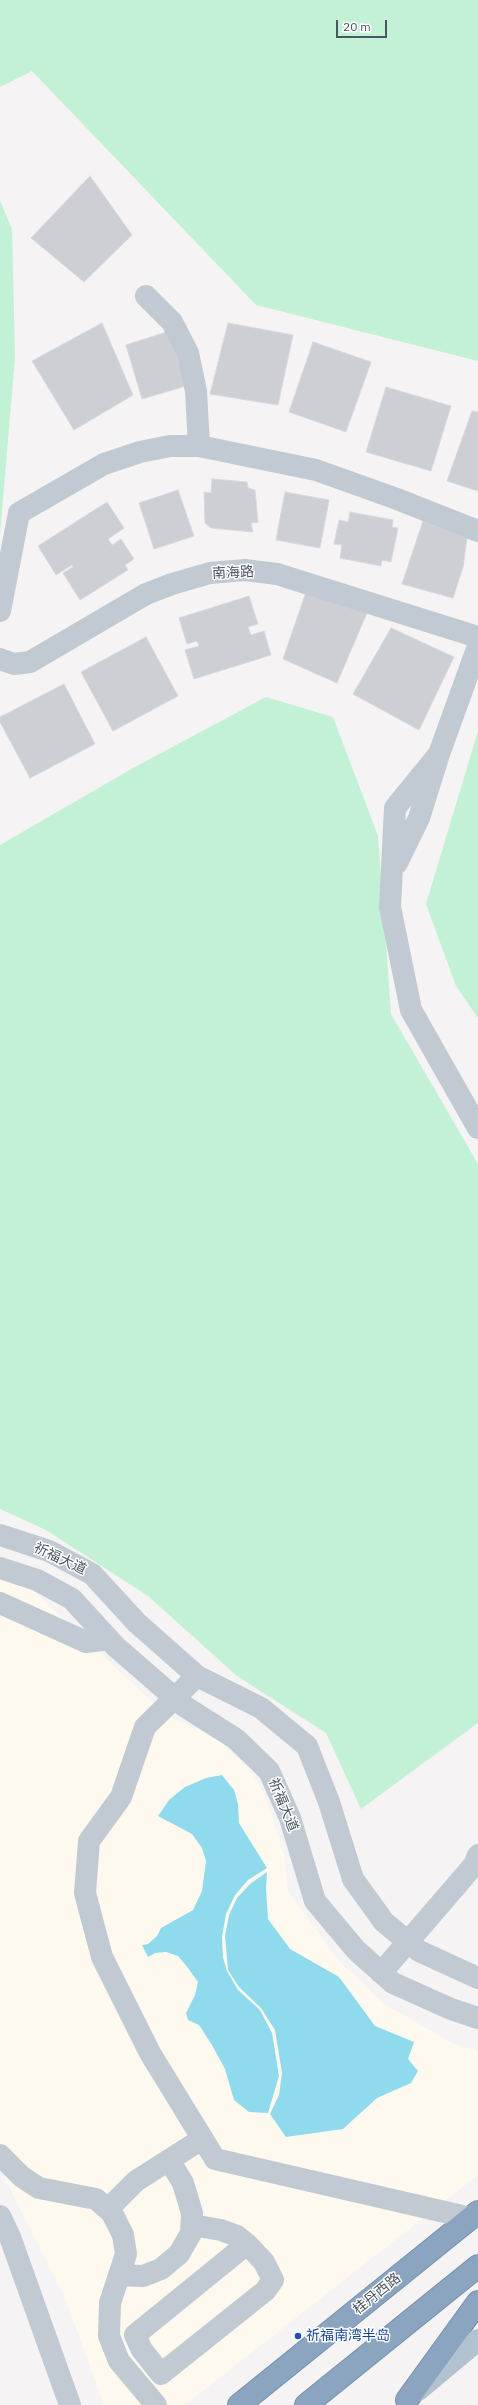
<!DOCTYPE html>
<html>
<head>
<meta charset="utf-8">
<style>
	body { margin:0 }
	#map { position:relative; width:478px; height:2405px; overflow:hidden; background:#f5f3f3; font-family:"IBM Plex Sans",sans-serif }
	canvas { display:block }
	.scale { position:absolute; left:336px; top:20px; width:51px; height:18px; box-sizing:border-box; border:2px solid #4a5661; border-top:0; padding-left:5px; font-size:12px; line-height:14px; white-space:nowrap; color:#4a5661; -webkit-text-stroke:3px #fff; paint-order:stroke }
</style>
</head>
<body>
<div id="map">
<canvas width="478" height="2405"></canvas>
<div class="scale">20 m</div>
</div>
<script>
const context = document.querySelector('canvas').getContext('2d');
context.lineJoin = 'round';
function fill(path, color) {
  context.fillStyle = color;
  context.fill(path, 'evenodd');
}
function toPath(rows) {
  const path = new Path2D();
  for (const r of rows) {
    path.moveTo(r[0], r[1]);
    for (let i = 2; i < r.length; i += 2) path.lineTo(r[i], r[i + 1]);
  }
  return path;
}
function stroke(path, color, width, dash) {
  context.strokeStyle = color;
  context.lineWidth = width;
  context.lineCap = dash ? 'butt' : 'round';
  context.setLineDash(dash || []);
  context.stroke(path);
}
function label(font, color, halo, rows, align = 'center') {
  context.font = font + ' "IBM Plex Sans","Noto Sans SC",sans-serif';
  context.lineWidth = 3;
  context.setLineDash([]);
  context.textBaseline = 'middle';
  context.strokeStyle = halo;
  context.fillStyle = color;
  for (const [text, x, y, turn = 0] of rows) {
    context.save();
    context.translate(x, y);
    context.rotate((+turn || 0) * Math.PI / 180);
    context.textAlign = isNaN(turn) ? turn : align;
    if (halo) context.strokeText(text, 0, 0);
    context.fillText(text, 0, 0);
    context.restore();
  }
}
fill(toPath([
	[0,1574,30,1587,166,1715,218,1739,250,1769,264,1793,284,1854,288,1891,337,1959,383,2003,454,2044,478,2051,478,2175,185,2405,104,2405,66,2300,0,2169]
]), '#fdf9ef');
fill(toPath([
	[0,0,478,0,478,361,256,305,32,71,0,87],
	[0,201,12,229,15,358,0,534],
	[266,697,333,717,378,836,391,1014,478,1164,478,1723,361,1809,326,1733,237,1676,148,1596,46,1530,0,1509,0,845,133,768],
	[478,731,478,1018,456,986,426,904]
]), '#c3f1d5');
fill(toPath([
	[222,1775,234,1790,238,1804,239,1823,267,1868,248,1880,235,1895,226,1914,222,1937,223,1958,227,1971,238,1990,260,2010,272,2033,279,2076,268,2113,249,2112,234,2100,225,2069,212,2045,199,2025,188,2020,186,2013,195,1995,198,1982,188,1968,178,1956,166,1952,155,1953,148,1957,142,1945,148,1944,157,1936,161,1928,193,1910,202,1891,206,1861,202,1848,192,1834,158,1816,169,1800,185,1787,206,1778],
	[267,1872,266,1889,268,1919,290,1949,339,1977,375,2026,414,2042,408,2059,418,2071,411,2083,377,2098,343,2129,286,2137,270,2114,279,2095,282,2073,275,2030,261,2008,239,1987,228,1970,225,1936,229,1915,237,1898,250,1884]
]), '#90daee');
const building = toPath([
	[90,176,132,235,84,282,31,238,90,176],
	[102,323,133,395,74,430,32,361,102,323],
	[228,323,293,335,278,405,210,394,228,323],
	[170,331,186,386,142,399,126,345,170,331],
	[313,342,371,362,346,432,289,412,313,342],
	[386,387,451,406,431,471,366,452,386,387],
	[472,411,478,412,478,491,447,481,472,411],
	[212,479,247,482,248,488,255,490,258,522,251,523,253,532,211,528,205,523,204,492,211,493,212,479],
	[178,490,194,536,154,549,139,503,178,490],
	[285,492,329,500,320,548,276,540,285,492],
	[107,502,124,528,108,539,112,545,121,539,134,559,125,565,128,570,80,600,63,573,73,567,72,565,56,575,38,546,107,502],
	[350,512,393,520,392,527,398,528,391,562,382,560,381,566,340,558,342,545,334,544,339,520,348,522,350,512],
	[423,521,467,538,463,567,453,598,402,584,423,521],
	[306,592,367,613,337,683,283,659,306,592],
	[249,596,258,624,248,627,251,635,264,631,271,655,194,679,185,650,199,646,197,641,187,644,179,618,249,596],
	[391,628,454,657,419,730,353,694,391,628],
	[146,637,178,696,113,731,81,672,146,637],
	[64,684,95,744,30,778,0,722,0,717,64,684]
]);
fill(building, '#cdcfd5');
stroke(building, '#d7d9de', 1);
const highway = toPath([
	[407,2400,478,2302],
	[239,2405,478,2212],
	[306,2405,478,2266]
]);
stroke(highway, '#7690ad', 24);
stroke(toPath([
	[146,296,172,322,188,353,196,391,199,446],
	[0,611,19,513,104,464,140,452,170,446,199,446,316,470,397,499,478,531],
	[0,659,14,664,30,662,146,594,172,584,210,573,245,570,277,574,478,637],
	[439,754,395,808,390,907,411,1010,478,1128],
	[397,863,419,818,439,754,478,646],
	[0,1535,49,1551,92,1574,137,1623,197,1676,261,1708,307,1746,329,1802,353,1879,384,1922,419,1951,478,1978],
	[0,1568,37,1580,72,1599,115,1646,184,1706,236,1739,269,1771,290,1818,315,1901,356,1950,393,1983,451,2009,478,2018],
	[0,1603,86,1642,109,1639],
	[197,1676,145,1727,121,1797,89,1841,85,1893,102,1957,150,2053,215,2159,471,2218],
	[381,1973,474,1865,478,1855],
	[0,2155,22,2177,39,2188,96,2199,112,2213,123,2235,126,2254,110,2303,109,2336,119,2361,156,2405],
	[108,2209,136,2181,202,2139],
	[0,2216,10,2237,70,2405],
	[192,2225,221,2230,237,2236,247,2244,264,2262,273,2280,265,2291,161,2374,142,2350,135,2335,247,2244],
	[119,2275,143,2276,161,2269,179,2254,191,2233,192,2213,183,2183,169,2160]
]), '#c1cad2', 22);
stroke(toPath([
	[418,2390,478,2340]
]), '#b3c2d1', 22);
stroke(highway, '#8ba5c1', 22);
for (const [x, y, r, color] of [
	[298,2336,4,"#1a4fb4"]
]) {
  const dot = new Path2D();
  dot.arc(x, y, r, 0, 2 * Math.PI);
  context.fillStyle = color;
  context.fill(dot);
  stroke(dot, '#fff', 1.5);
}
label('14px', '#4a5661', '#fff', [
	["南海路",233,573,-3],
	["祈福大道",60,1559,25],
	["祈福大道",283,1805,68],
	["桂丹西路",377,2294,-39]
]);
label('14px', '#164399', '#fff', [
	["祈福南湾半岛",306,2336]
], 'left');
</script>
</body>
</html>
